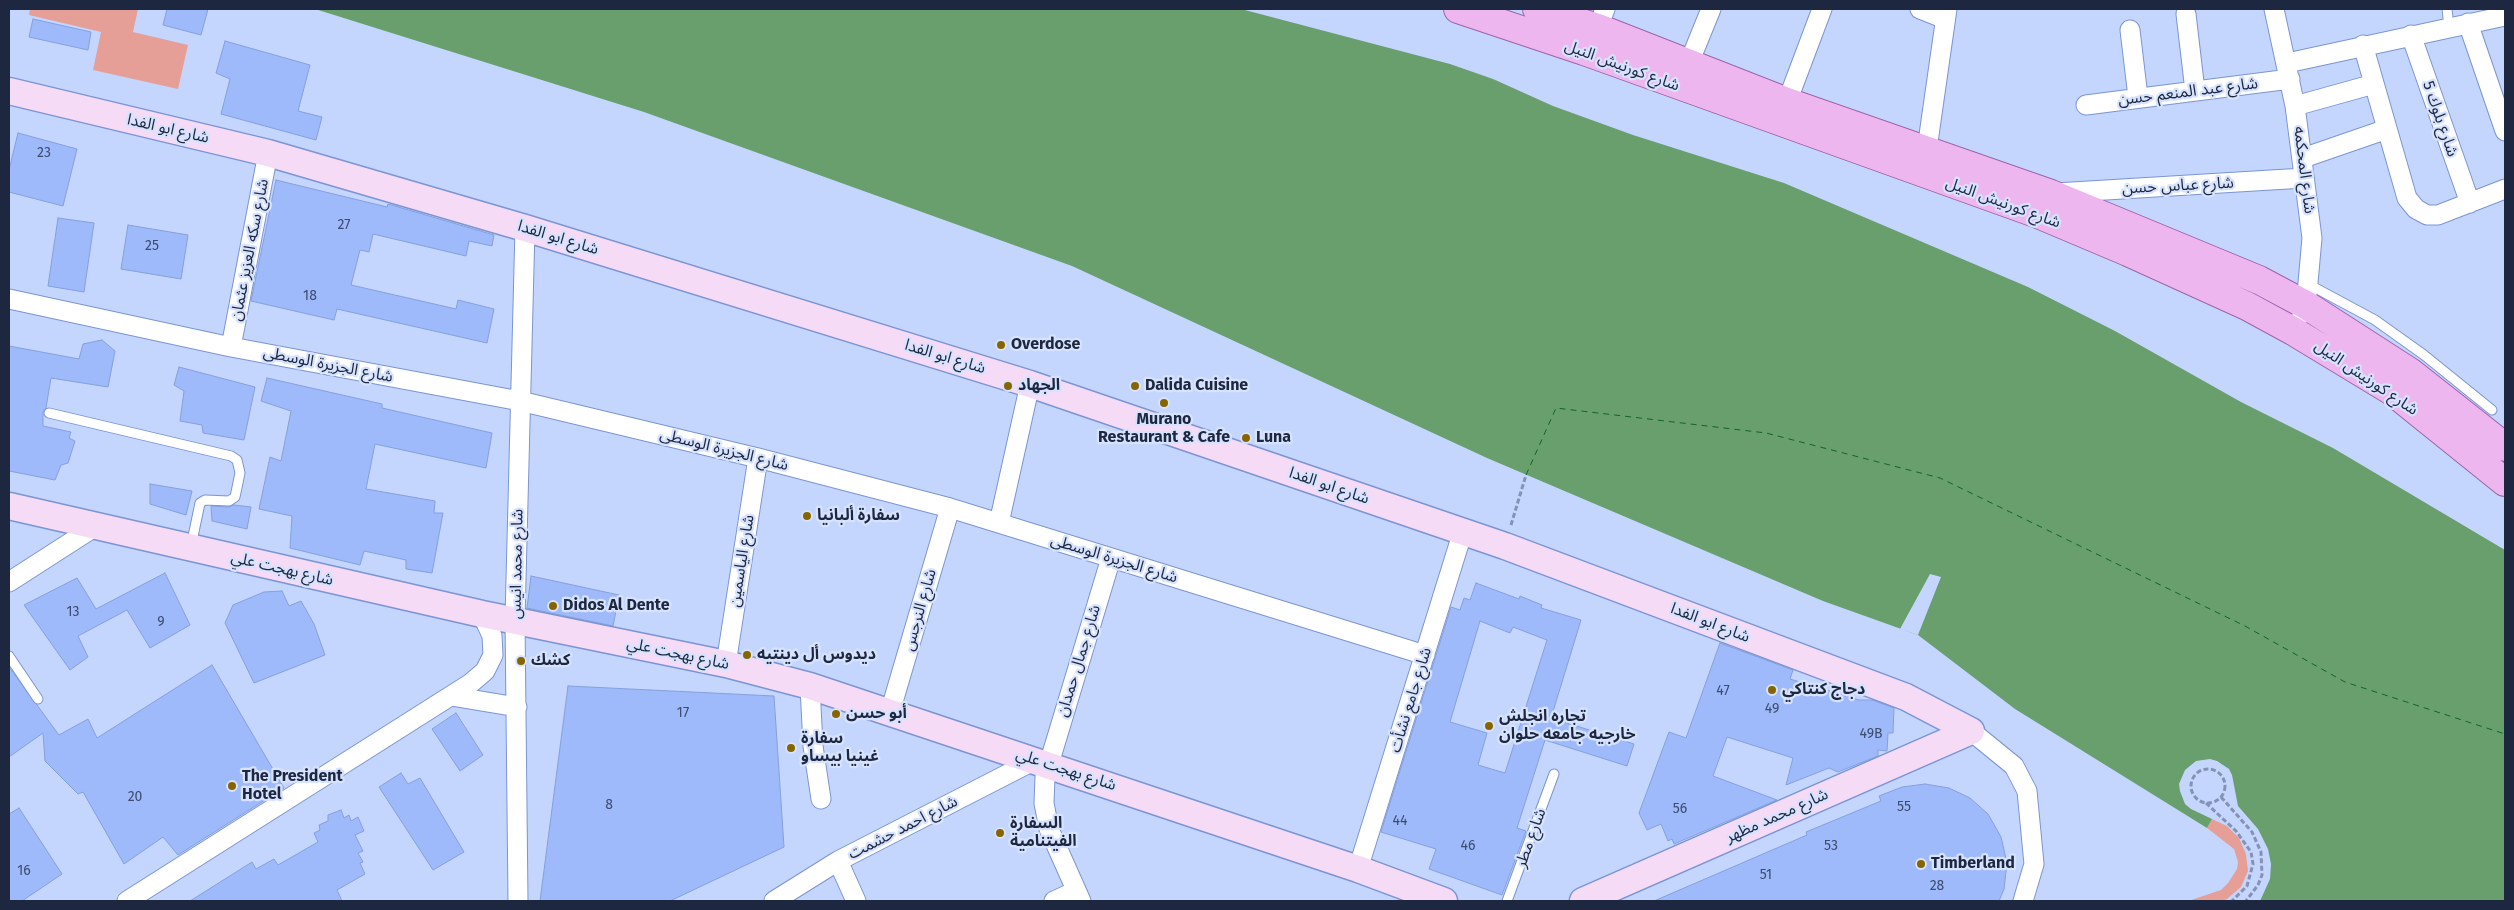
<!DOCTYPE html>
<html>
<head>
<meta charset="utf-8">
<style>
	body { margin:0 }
	#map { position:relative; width:2514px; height:910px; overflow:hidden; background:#c4d6fe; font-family:"Fira Sans",sans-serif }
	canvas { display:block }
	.frame { position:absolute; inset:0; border:10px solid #1d2740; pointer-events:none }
</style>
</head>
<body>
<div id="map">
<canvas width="2514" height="910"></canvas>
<div class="frame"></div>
</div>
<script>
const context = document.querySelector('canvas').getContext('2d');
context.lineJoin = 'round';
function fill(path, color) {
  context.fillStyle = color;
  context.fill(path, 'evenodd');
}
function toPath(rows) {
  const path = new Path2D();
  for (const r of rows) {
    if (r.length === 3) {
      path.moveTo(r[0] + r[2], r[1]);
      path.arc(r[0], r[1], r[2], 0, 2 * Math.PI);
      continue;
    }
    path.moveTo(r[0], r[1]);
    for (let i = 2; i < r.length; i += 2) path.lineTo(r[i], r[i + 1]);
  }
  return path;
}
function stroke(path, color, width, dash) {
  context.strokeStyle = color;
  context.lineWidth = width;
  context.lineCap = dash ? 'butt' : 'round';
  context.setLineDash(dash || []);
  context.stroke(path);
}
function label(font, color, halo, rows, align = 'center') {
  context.font = font + ' "Fira Sans","Noto Sans Arabic",sans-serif';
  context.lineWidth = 4.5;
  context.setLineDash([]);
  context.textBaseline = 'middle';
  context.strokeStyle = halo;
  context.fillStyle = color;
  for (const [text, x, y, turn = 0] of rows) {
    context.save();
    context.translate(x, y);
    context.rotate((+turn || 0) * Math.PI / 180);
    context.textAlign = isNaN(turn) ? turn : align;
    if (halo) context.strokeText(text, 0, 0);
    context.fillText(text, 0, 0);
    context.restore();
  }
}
fill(toPath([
	[30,9,138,9,133,32,188,45,178,89,93,70,101,32,29,15],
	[2212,819,2227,826,2239,838,2246,854,2248,871,2241,887,2227,899,2222,901,2188,901,2221,890,2228,883,2237,869,2238,862,2234,849,2207,828]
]), '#e59f97');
fill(toPath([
	[315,9,1241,9,1450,64,1493,79,1553,106,1633,135,1784,183,2028,287,2115,331,2241,402,2333,448,2505,550,2505,901,2260,901,2270,879,2271,864,2268,849,2258,829,2238,806,2232,775,2229,769,2217,761,2210,759,2196,761,2185,770,2179,784,2180,791,2185,804,2191,809,2212,819,2207,828,2015,709,1918,635,1823,601,1487,458,1072,266,644,112]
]), '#689f6d');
fill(toPath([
	[1930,574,1941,577,1918,635,1900,629]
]), '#c4d6fe');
stroke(toPath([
	[1526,475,1556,408,1766,433,1940,478,2245,626,2345,682,2505,734]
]), '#136625', 1, [6, 5]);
const building = toPath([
	[167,9,208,9,201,35,163,25,167,9],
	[33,19,91,32,88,50,29,37,33,19],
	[225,41,310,65,298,111,322,117,316,140,221,114,230,79,216,73,225,41],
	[18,133,77,149,63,206,9,192,9,170,18,133],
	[276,180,387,207,388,204,494,235,492,246,469,241,466,256,373,234,369,252,360,250,351,285,456,309,458,300,494,309,487,343,337,309,334,320,251,301,276,180],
	[58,218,94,223,84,292,48,286,58,218],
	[128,225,188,235,181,279,121,269,128,225],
	[102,340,115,351,108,387,51,378,46,408,43,412,43,426,71,432,69,438,75,441,68,463,61,465,55,480,9,471,9,346,79,359,83,344,102,340],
	[179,367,255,387,244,440,203,433,202,425,180,421,184,391,174,385,179,367],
	[267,378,382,404,382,408,492,433,486,468,375,444,366,489,435,501,434,513,443,513,432,573,406,569,406,560,364,551,360,565,290,548,292,516,259,509,270,457,281,461,291,411,261,401,267,378],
	[150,484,192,491,186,515,150,504,150,484],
	[234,505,251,507,247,529,212,521,211,506,229,507,234,505],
	[165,573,190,625,150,648,127,610,78,636,88,657,70,670,24,605,77,578,96,609,165,573],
	[531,576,619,595,613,626,527,608,531,576],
	[1476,583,1519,599,1520,596,1542,605,1541,608,1581,620,1551,718,1634,744,1627,766,1545,740,1517,828,1526,831,1502,895,1429,869,1436,849,1381,832,1451,607,1460,610,1464,598,1470,600,1476,583],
	[1480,621,1510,633,1513,627,1547,640,1505,773,1478,765,1487,733,1450,722,1480,621],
	[282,591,289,606,301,601,314,624,325,655,254,683,225,623,233,605,264,592,282,591],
	[1720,643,1793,670,1790,679,1859,700,1872,700,1894,708,1893,733,1888,733,1887,751,1878,750,1878,756,1838,772,1829,768,1786,785,1793,758,1727,737,1713,776,1777,800,1674,844,1672,839,1668,841,1661,824,1647,830,1639,813,1669,732,1686,738,1720,643],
	[212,665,284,788,178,855,163,837,124,864,83,792,78,794,45,761,43,733,9,757,9,667,59,735,88,719,97,738,212,665],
	[568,686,774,696,784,847,670,901,540,901,568,686],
	[456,713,483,755,460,771,432,729,456,713],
	[401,773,408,784,420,778,464,852,433,870,379,787,401,773],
	[1925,784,1949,788,1970,798,1988,814,2001,837,2007,863,2004,889,1999,901,1654,901,1807,835,1806,832,1881,801,1879,796,1902,787,1925,784],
	[19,808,62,874,22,901,9,901,9,814,19,808],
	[341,810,344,818,349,815,351,821,358,817,364,831,355,835,363,851,358,853,363,862,360,863,365,874,337,890,342,901,190,901,252,862,256,869,274,859,278,865,318,842,314,833,320,830,319,825,328,821,328,815,341,810]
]);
fill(building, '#9ebafb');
stroke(building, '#859fde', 1);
const lane = toPath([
	[2447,9,2449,27],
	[2308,284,2375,320,2424,355,2492,410],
	[49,413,231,456,237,460,240,473,235,497,229,501,205,500,200,503,191,546],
	[9,656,38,699],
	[1507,901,1554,774]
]);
const street = toPath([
	[1920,9,1945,19],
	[2274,9,2295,106,2312,238,2306,305,2302,314],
	[2186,14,2195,91],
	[2468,23,2505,131],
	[1598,28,1605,9],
	[2130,30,2138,97],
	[2411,35,2470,203],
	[2363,45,2407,198,2416,209,2427,215,2438,215,2505,189],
	[1689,63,1711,9],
	[2287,63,2505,16],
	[1787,102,1822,9],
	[2086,105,2290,79],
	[2295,106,2374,84],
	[1927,149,1947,9],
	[2303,158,2387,129],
	[2056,193,2304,178],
	[9,299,231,347,520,401,758,458,950,508,1425,655],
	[231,347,268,153],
	[999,523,1030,384],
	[9,582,96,526],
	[726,664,758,458],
	[810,686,813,746,821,799],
	[451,696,517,707],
	[890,712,950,508],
	[1971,731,2014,766,2027,791,2034,864,2023,901],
	[838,861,856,901],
	[1358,869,1463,531],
	[127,901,471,683,485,671,493,655,492,636,482,614],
	[518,901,515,619,525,228],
	[774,901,838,861,1035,760],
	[1054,901,1076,891],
	[1081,901,1049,829,1044,803,1045,777,1111,558]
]);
const secondary = toPath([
	[9,91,268,153,525,228,1030,384,1505,546,1906,697,1971,731],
	[9,506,482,614,726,664,810,686,1358,869,1444,901],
	[1583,901,1971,731]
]);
const primary = toPath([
	[1458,9,1584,51,2038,214,2128,252,2247,306,2293,331,2392,391,2505,482],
	[1537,9,1598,28,1787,102,2051,194,2259,280,2306,305,2410,372,2505,447]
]);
stroke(lane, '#7b95d3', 11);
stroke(street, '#7b95d3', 21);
stroke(secondary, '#7b95d3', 29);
stroke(primary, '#9d65ab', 30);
stroke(toPath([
	[1511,525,1526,475],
	[2208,786,17],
	[2221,797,2252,832,2261,852,2262,875,2258,885,2246,901],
	[2206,803,2236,831,2251,852,2253,864,2247,886,2232,901]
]), '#8493b5', 3, [5, 2.5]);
stroke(lane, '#fff', 9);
stroke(street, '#fff', 19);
stroke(secondary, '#f6dbf7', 26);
stroke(primary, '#eeb6ef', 28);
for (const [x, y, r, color] of [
	[1001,345,5,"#866500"],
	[1008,386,5,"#866500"],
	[1135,386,5,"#866500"],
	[1164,403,5,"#866500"],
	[1246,438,5,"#866500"],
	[807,516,5,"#866500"],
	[553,606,5,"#866500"],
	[747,655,5,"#866500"],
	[521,661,5,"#866500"],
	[1772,690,5,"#866500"],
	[836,714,5,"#866500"],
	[1489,726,5,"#866500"],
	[791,748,5,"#866500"],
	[232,786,5,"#866500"],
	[1000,833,5,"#866500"],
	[1921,864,5,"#866500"]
]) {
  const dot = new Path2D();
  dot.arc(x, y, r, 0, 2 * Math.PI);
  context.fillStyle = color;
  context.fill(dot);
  stroke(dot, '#d7e3fe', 2);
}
label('14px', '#3d4c6f', null, [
	["23",44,153],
	["27",344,225],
	["25",152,246],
	["18",310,296],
	["13",73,612],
	["9",161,622],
	["47",1723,691],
	["49",1772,709],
	["17",683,713],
	["49B",1871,734],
	["20",135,797],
	["8",609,805],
	["55",1904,807],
	["56",1680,809],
	["44",1400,821],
	["46",1468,846],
	["53",1831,846],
	["16",24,871],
	["51",1766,875],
	["28",1937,886]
]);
label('16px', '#1d2740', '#d7e3fe', [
	["شارع كورنيش النيل",1622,66,20],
	["شارع عبد المنعم حسن",2188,92,-7],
	["شارع بلوك 5",2440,119,71],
	["شارع ابو الفدا",168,129,13],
	["شارع المحكمه",2304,170,83],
	["شارع عباس حسن",2178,186,-3],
	["شارع كورنيش النيل",2003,203,20],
	["شارع ابو الفدا",558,238,17],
	["شارع سكه العزيز عثمان",250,250,-79],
	["شارع ابو الفدا",945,357,17],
	["شارع الجزيرة الوسطى",328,365,11],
	["شارع كورنيش النيل",2366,378,34],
	["شارع الجزيرة الوسطى",724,450,14],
	["شارع ابو الفدا",1329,486,19],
	["شارع الجزيرة الوسطى",1114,559,17],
	["شارع الياسمين",742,561,-81],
	["شارع محمد انيس",517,564,-89],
	["شارع بهجت علي",282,569,13],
	["شارع النرجس",920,610,-74],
	["شارع ابو الفدا",1710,623,21],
	["شارع بهجت علي",678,654,12],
	["شارع جمال حمدان",1079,661,-73],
	["شارع جامع نشأت",1411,700,-73],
	["شارع بهجت علي",1066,770,18],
	["شارع محمد مظهر",1777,816,-24],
	["شارع احمد حشمت",903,828,-27],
	["شارع مطر",1531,838,-70]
]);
label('bold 16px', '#1d2740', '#d7e3fe', [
	["Overdose",1011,345],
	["الجهاد",1018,386],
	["Dalida Cuisine",1145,386],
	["Murano",1164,420,"center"],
	["Restaurant & Cafe",1164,438,"center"],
	["Luna",1256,438],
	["سفارة ألبانيا",817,516],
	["Didos Al Dente",563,606],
	["ديدوس أل دينتيه",757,655],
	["كشك",531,661],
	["دجاج كنتاكي",1782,690],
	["أبو حسن",846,714],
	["تجاره انجلش",1499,717],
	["خارجيه جامعه حلوان",1499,735],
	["سفارة",801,739],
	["غينيا بيساو",801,757],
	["The President",242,777],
	["Hotel",242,795],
	["السفارة",1010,824],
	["الفيتنامية",1010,842],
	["Timberland",1931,864]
], 'left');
</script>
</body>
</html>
